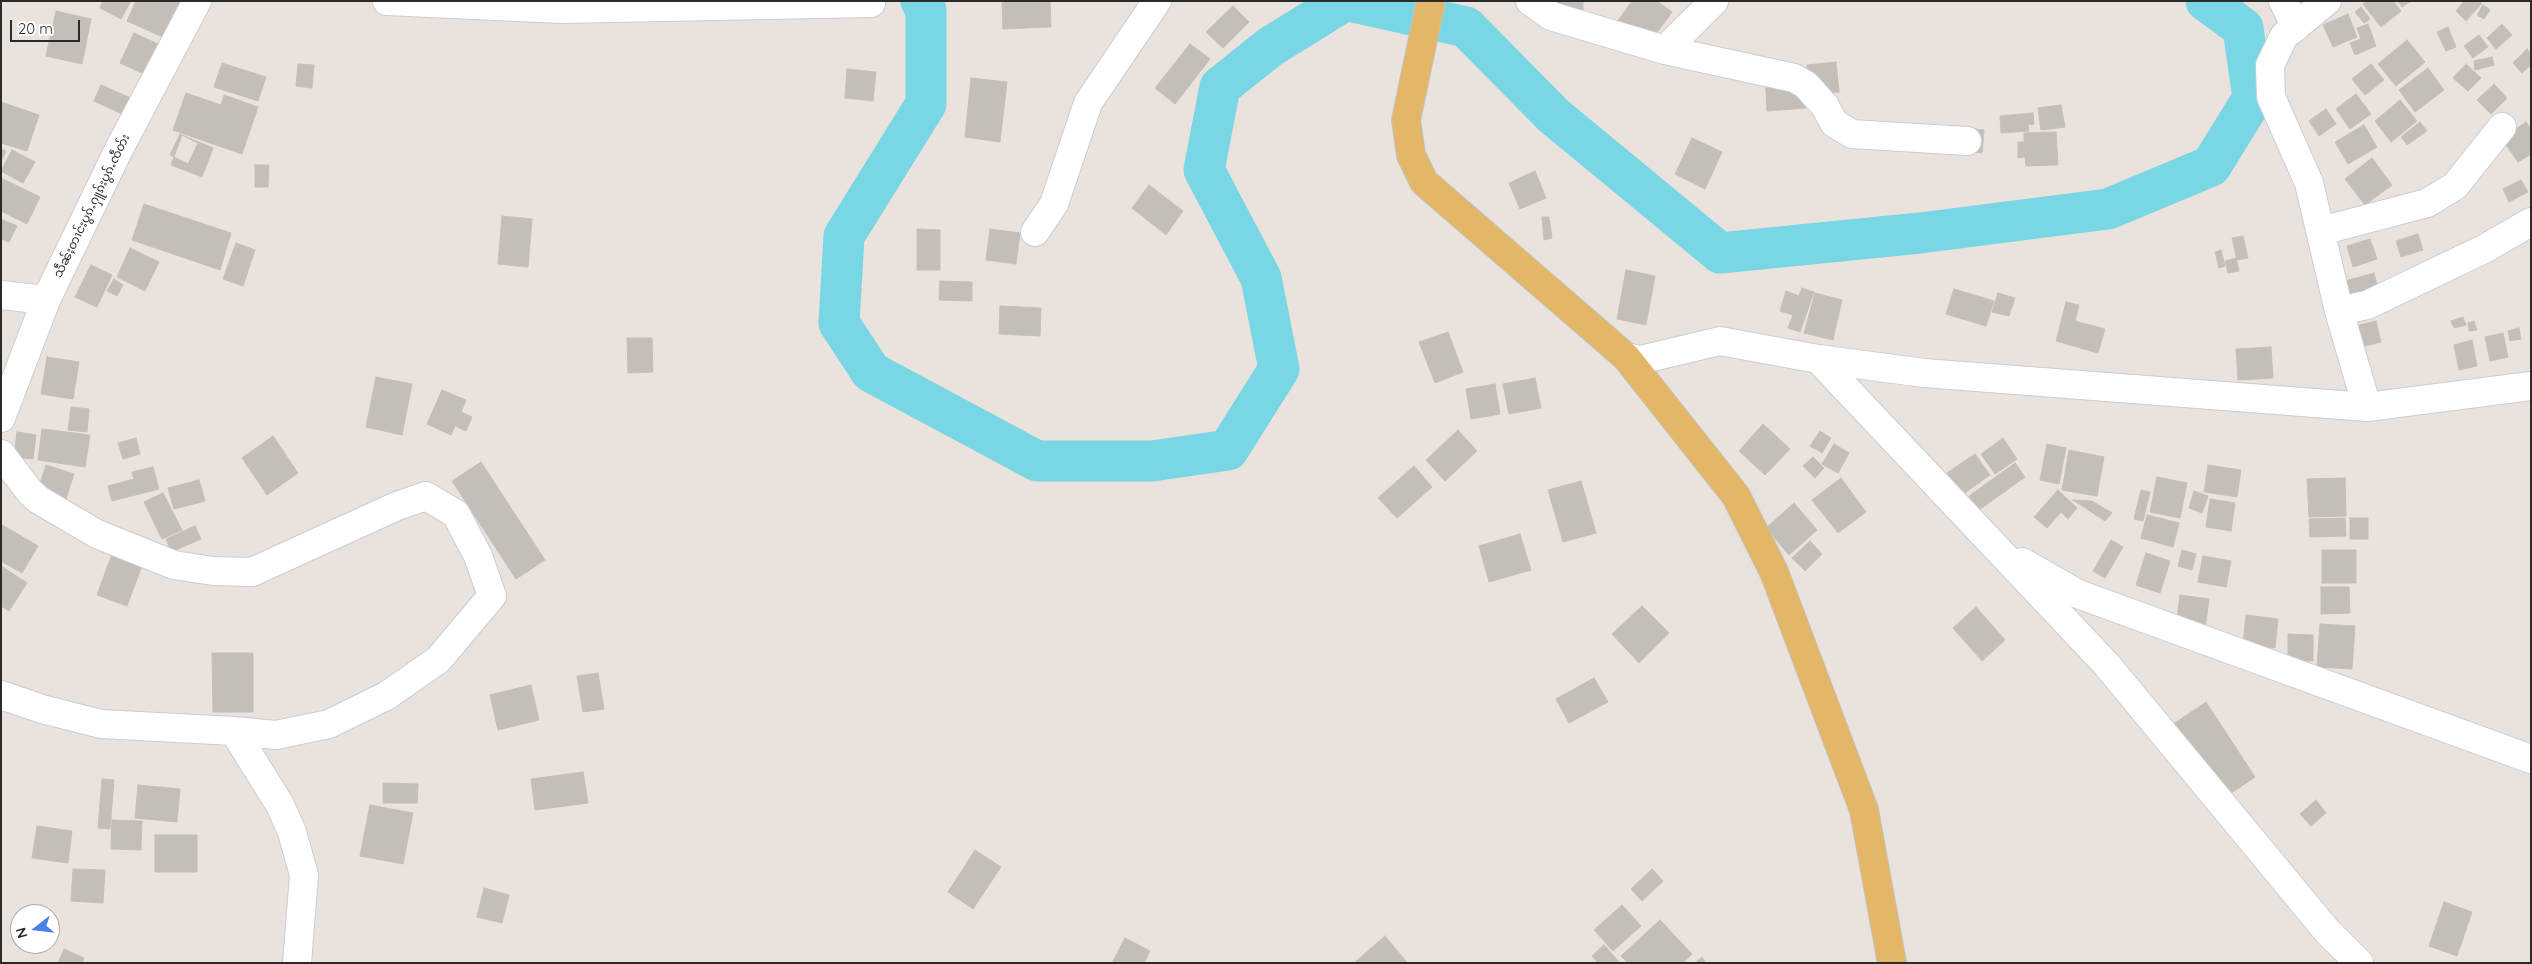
<!DOCTYPE html>
<html>
<head>
<meta charset="utf-8">
<style>
	body { margin:0 }
	#map { position:relative; width:2532px; height:964px; overflow:hidden; background:#eae3dd; font-family:Quicksand,sans-serif }
	canvas { display:block }
	.frame { position:absolute; inset:0; border:2px solid #2a2a2a; pointer-events:none }
	.north { position:absolute; left:10px; top:904px; width:50px; height:50px; box-sizing:border-box; background:#fff; border:1px solid #aaa; border-radius:50%; rotate:254deg; font-size:14px; font-weight:700; line-height:20px; text-align:center; color:#2a2a2a }
	.north::after { content:''; display:block; margin:auto; width:18px; height:22px; background:#4b7fea; clip-path:polygon(50% 0,100% 100%,50% 72%,0 100%) }
	.scale { position:absolute; left:10px; top:20px; width:70px; height:22px; box-sizing:border-box; border:2px solid #2a2a2a; border-top:0; padding-left:6px; font-size:15px; line-height:18px; white-space:nowrap; color:#2a2a2a; -webkit-text-stroke:4px #fff; paint-order:stroke }
</style>
</head>
<body>
<div id="map">
<canvas width="2532" height="964"></canvas>
<div class="frame"></div>
<div class="north">N</div>
<div class="scale">20 m</div>
</div>
<script>
const context = document.querySelector('canvas').getContext('2d');
context.lineJoin = 'round';
function toPath(rows) {
  const path = new Path2D();
  for (const r of rows) {
    path.moveTo(r[0], r[1]);
    for (let i = 2; i < r.length; i += 2) path.lineTo(r[i], r[i + 1]);
  }
  return path;
}
function stroke(path, color, width, dash) {
  context.strokeStyle = color;
  context.lineWidth = width;
  context.lineCap = dash ? 'butt' : 'round';
  context.setLineDash(dash || []);
  context.stroke(path);
}
function fill(path, color) {
  context.fillStyle = color;
  context.fill(path, 'evenodd');
}
function label(font, color, halo, rows, align = 'center') {
  context.font = font + ' Quicksand,"Noto Sans Myanmar",sans-serif';
  context.lineWidth = 5;
  context.setLineDash([]);
  context.textBaseline = 'middle';
  context.strokeStyle = halo;
  context.fillStyle = color;
  for (const [text, x, y, turn = 0] of rows) {
    context.save();
    context.translate(x, y);
    context.rotate((+turn || 0) * Math.PI / 180);
    context.textAlign = isNaN(turn) ? turn : align;
    if (halo) context.strokeText(text, 0, 0);
    context.fillText(text, 0, 0);
    context.restore();
  }
}
stroke(toPath([
	[921,1,926,10,926,104,844,236,839,323,871,372,1037,461,1152,461,1228,450,1279,369,1261,278,1204,170,1220,87,1270,47,1344,1],
	[1349,1,1466,27,1554,116,1720,253,1920,233,2108,209,2211,166,2253,98,2243,28,2206,1]
]), '#79d6e4', 41);
const building = toPath([
	[103,1,131,1,121,19,100,8,103,1],
	[136,1,193,1,174,42,127,21,136,1],
	[1002,1,1050,1,1051,27,1003,29,1002,1],
	[1530,1,1583,1,1583,15,1530,1],
	[1632,1,1657,1,1672,12,1646,48,1615,25,1632,1],
	[2366,1,2393,1,2401,11,2381,27,2363,4,2366,1],
	[2398,1,2411,1,2402,7,2398,1],
	[2464,1,2482,3,2466,21,2456,11,2464,1],
	[2483,5,2490,10,2484,19,2477,15,2483,5],
	[1233,6,1249,22,1223,48,1206,32,1233,6],
	[2361,7,2370,19,2364,23,2355,12,2361,7],
	[56,11,91,19,82,64,46,56,56,11],
	[2348,14,2357,37,2333,47,2323,25,2348,14],
	[2368,24,2376,46,2355,55,2350,43,2361,39,2357,28,2368,24],
	[2502,24,2512,35,2496,49,2487,38,2502,24],
	[2448,27,2456,47,2446,51,2437,32,2448,27],
	[134,33,171,50,157,80,120,63,134,33],
	[2479,35,2488,47,2473,58,2464,46,2479,35],
	[2407,40,2425,62,2396,86,2378,64,2407,40],
	[1190,44,1210,59,1175,104,1155,88,1190,44],
	[2527,49,2531,53,2531,65,2522,73,2513,63,2527,49],
	[2492,57,2494,65,2475,70,2474,61,2492,57],
	[1836,62,1839,92,1810,94,1807,65,1836,62],
	[222,63,266,77,258,101,214,87,222,63],
	[298,64,314,65,312,88,296,86,298,64],
	[2371,64,2384,80,2365,95,2352,79,2371,64],
	[2466,64,2481,78,2468,91,2453,78,2466,64],
	[2428,68,2444,90,2415,112,2399,90,2428,68],
	[847,69,876,72,873,101,845,98,847,69],
	[1803,71,1806,108,1767,111,1765,74,1803,71],
	[971,78,1007,82,1000,142,965,137,971,78],
	[2494,84,2507,98,2491,114,2477,100,2494,84],
	[101,85,140,102,133,119,94,101,101,85],
	[186,93,221,105,224,95,258,107,242,154,173,130,186,93],
	[2356,94,2371,114,2350,129,2336,109,2356,94],
	[2400,100,2417,121,2391,142,2375,121,2400,100],
	[1,102,39,115,27,151,1,143,1,102],
	[2061,105,2065,127,2041,130,2038,108,2061,105],
	[2326,109,2336,124,2319,136,2309,121,2326,109],
	[2033,113,2034,124,2028,125,2029,131,2001,133,2000,116,2033,113],
	[2420,122,2427,131,2407,145,2401,137,2420,122],
	[2526,122,2531,129,2531,154,2518,162,2502,139,2526,122],
	[2364,125,2377,147,2348,164,2335,142,2364,125],
	[1967,128,1984,130,1982,153,1965,151,1967,128],
	[2056,132,2058,165,2026,166,2025,157,2018,158,2018,142,2024,142,2024,133,2056,132],
	[180,134,198,143,188,164,170,155,180,134],
	[182,135,213,148,202,177,171,165,182,135],
	[1692,138,1722,152,1705,189,1675,174,1692,138],
	[1,149,6,151,1,161,1,149],
	[12,150,35,162,23,183,1,171,12,150],
	[2372,158,2392,185,2365,205,2345,179,2372,158],
	[255,165,269,165,268,187,255,187,255,165],
	[1535,171,1546,198,1520,209,1509,183,1535,171],
	[1,178,40,197,27,224,1,211,1,178],
	[2521,180,2528,192,2509,202,2503,189,2521,180],
	[1149,185,1183,211,1166,235,1132,208,1149,185],
	[144,204,231,233,220,270,132,240,144,204],
	[502,216,532,219,528,267,498,264,502,216],
	[1542,217,1549,217,1552,238,1544,240,1542,217],
	[1,219,17,226,9,242,1,239,1,219],
	[917,229,940,230,940,270,917,270,917,229],
	[990,229,1020,233,1016,264,986,260,990,229],
	[2418,234,2423,250,2401,257,2396,241,2418,234],
	[2243,236,2248,258,2237,260,2232,238,2243,236],
	[2370,239,2377,259,2353,267,2347,246,2370,239],
	[236,243,255,250,243,286,223,279,236,243],
	[130,248,159,262,145,291,117,277,130,248],
	[2221,250,2225,266,2219,268,2215,252,2221,250],
	[2236,258,2239,271,2228,273,2225,261,2236,258],
	[91,265,112,275,97,307,75,297,91,265],
	[1626,270,1655,276,1646,325,1617,319,1626,270],
	[2374,273,2378,289,2350,297,2345,281,2374,273],
	[114,279,123,285,117,296,107,291,114,279],
	[940,281,972,282,972,301,939,300,940,281],
	[1802,288,1814,292,1800,332,1788,328,1793,315,1780,311,1786,291,1799,296,1802,288],
	[1954,289,1994,301,1986,326,1946,314,1954,289],
	[1815,293,1842,300,1833,340,1804,333,1815,293],
	[1998,293,2015,298,2009,316,1992,312,1998,293],
	[2066,302,2079,305,2075,321,2105,329,2098,353,2056,341,2066,302],
	[1000,306,1041,308,1040,336,999,334,1000,306],
	[2463,317,2466,325,2454,328,2451,321,2463,317],
	[2376,321,2381,342,2361,347,2356,326,2376,321],
	[2474,321,2477,330,2469,331,2468,323,2474,321],
	[2519,328,2521,339,2510,341,2508,331,2519,328],
	[1448,332,1463,372,1435,383,1419,342,1448,332],
	[2503,333,2508,357,2490,361,2485,337,2503,333],
	[627,338,652,338,653,372,628,373,627,338],
	[2472,340,2477,366,2459,370,2454,345,2472,340],
	[2271,347,2273,378,2238,380,2236,349,2271,347],
	[47,357,79,362,73,399,41,394,47,357],
	[376,377,412,384,402,435,366,427,376,377],
	[1535,378,1541,408,1509,414,1503,384,1535,378],
	[1495,384,1500,414,1471,419,1466,389,1495,384],
	[442,390,466,400,461,412,472,417,466,431,455,426,451,435,427,424,442,390],
	[71,407,89,409,87,432,68,430,71,407],
	[1763,424,1790,449,1765,475,1739,451,1763,424],
	[42,429,90,435,85,467,38,460,42,429],
	[1458,430,1477,451,1445,481,1426,460,1458,430],
	[1820,431,1831,438,1822,453,1810,446,1820,431],
	[17,432,36,435,33,459,14,457,17,432],
	[273,436,298,473,267,495,242,458,273,436],
	[136,438,140,454,123,459,118,443,136,438],
	[2003,438,2017,459,1995,474,1981,454,2003,438],
	[1834,444,1849,453,1838,473,1822,464,1834,444],
	[2047,444,2066,448,2059,484,2040,480,2047,444],
	[2069,450,2104,457,2097,496,2062,490,2069,450],
	[1975,454,1990,475,1962,495,1947,473,1975,454],
	[1813,457,1824,468,1815,478,1803,466,1813,457],
	[481,462,545,560,516,579,452,481,481,462],
	[2015,463,2025,477,1979,510,1969,496,2015,463],
	[46,465,74,474,64,505,36,496,46,465],
	[2208,465,2241,470,2237,497,2204,492,2208,465],
	[1414,466,1432,487,1397,518,1378,498,1414,466],
	[153,467,159,489,112,501,108,486,134,479,132,472,153,467],
	[2157,477,2187,483,2180,518,2150,512,2157,477],
	[1841,478,1866,512,1838,533,1812,500,1841,478],
	[2345,478,2346,516,2309,517,2307,479,2345,478],
	[199,480,205,501,174,509,168,488,199,480],
	[1581,481,1596,533,1563,542,1548,490,1581,481],
	[2058,490,2077,508,2068,519,2061,512,2047,528,2034,517,2058,490],
	[2141,490,2150,492,2143,521,2134,519,2141,490],
	[2194,491,2208,496,2202,513,2189,508,2194,491],
	[163,493,182,530,162,539,144,502,163,493],
	[2210,499,2235,503,2231,531,2206,527,2210,499],
	[2073,500,2092,501,2112,513,2105,521,2073,500],
	[1794,503,1817,530,1789,555,1766,528,1794,503],
	[2147,515,2179,523,2173,547,2141,538,2147,515],
	[2345,518,2346,536,2310,537,2309,519,2345,518],
	[2350,518,2368,518,2368,539,2350,539,2350,518],
	[2,525,38,546,22,573,1,561,2,525],
	[195,526,201,539,171,552,166,539,195,526],
	[1520,534,1531,570,1489,582,1479,546,1520,534],
	[2111,540,2123,547,2105,578,2093,571,2111,540],
	[1810,541,1822,554,1805,571,1792,558,1810,541],
	[2182,550,2196,554,2192,570,2178,566,2182,550],
	[2322,550,2356,550,2356,583,2322,583,2322,550],
	[113,551,143,563,127,606,97,595,113,551],
	[2146,553,2170,561,2160,593,2136,585,2146,553],
	[2203,556,2231,561,2226,587,2198,582,2203,556],
	[1,566,27,583,9,611,1,606,1,566],
	[2321,587,2349,587,2350,613,2321,614,2321,587],
	[2180,595,2209,599,2205,629,2176,625,2180,595],
	[1642,606,1669,633,1639,663,1612,634,1642,606],
	[1976,607,2005,640,1982,661,1953,628,1976,607],
	[2246,615,2278,619,2275,648,2243,644,2246,615],
	[2320,624,2355,626,2352,669,2317,667,2320,624],
	[2288,634,2313,635,2313,661,2288,660,2288,634],
	[212,653,253,653,253,712,213,712,212,653],
	[598,673,604,709,583,712,577,676,598,673],
	[1594,678,1608,702,1569,723,1556,699,1594,678],
	[531,685,539,720,498,730,490,695,531,685],
	[2206,702,2255,777,2221,800,2172,725,2206,702],
	[583,772,588,803,535,810,531,779,583,772],
	[102,779,114,780,110,829,98,828,102,779],
	[383,783,418,784,417,803,383,803,383,783],
	[138,785,180,789,177,822,135,818,138,785],
	[2316,800,2326,813,2311,826,2300,814,2316,800],
	[370,805,413,813,403,864,360,856,370,805],
	[112,820,142,821,141,850,111,849,112,820],
	[37,826,72,831,68,863,32,858,37,826],
	[155,835,197,835,197,872,155,872,155,835],
	[975,850,1001,867,973,909,948,892,975,850],
	[73,869,105,870,103,903,71,901,73,869],
	[1652,869,1663,881,1642,901,1631,889,1652,869],
	[484,888,509,895,502,923,477,917,484,888],
	[2444,902,2472,912,2457,956,2429,946,2444,902],
	[1622,905,1641,926,1613,951,1594,930,1622,905],
	[1660,920,1692,954,1683,963,1628,963,1621,956,1660,920],
	[1385,936,1406,961,1404,963,1354,963,1385,936],
	[1125,938,1150,951,1144,963,1112,963,1125,938],
	[1604,945,1620,963,1598,963,1592,956,1604,945],
	[64,949,84,958,82,963,58,963,64,949],
	[1702,957,1706,963,1695,963,1702,957]
]);
fill(building, '#c3beb8');
stroke(building, '#c6beb7', 1);
const minor = toPath([
	[387,1,561,9,871,3],
	[1530,1,1551,16,1665,50,1794,78,1806,85,1825,106,1834,123,1852,134,1967,141],
	[2283,1,2296,27],
	[2327,1,2284,36,2270,65,2271,97,2309,183,2339,311,2367,407],
	[1665,50,1714,1],
	[2321,231,2427,203,2455,186,2502,127],
	[1035,232,1054,204,1088,103,1157,1],
	[1,295,46,300],
	[2339,311,2367,305,2484,249,2531,222],
	[1626,357,1640,360,1720,341,1818,359,1924,373,2367,407,2531,386],
	[1818,359,2107,665,2327,931,2359,963],
	[1,418,46,300,118,151,197,1],
	[1,454,30,492,39,500,97,534,174,565,213,571,252,572,397,506,426,496,456,514,478,556,492,596,438,660,386,696,329,724,276,735,234,731],
	[2022,562,2078,594,2531,759],
	[1,695,42,709,101,724,234,731,280,805,292,832,304,875,297,963]
]);
const major = toPath([
	[1431,1,1406,120,1411,155,1424,182,1626,357,1736,496,1774,572,1864,810,1892,963]
]);
stroke(minor, '#c8cdd6', 30);
stroke(major, '#c3c3c3', 30);
stroke(minor, '#fff', 28);
stroke(major, '#e4b668', 28);
label('12px', '#2a2a2a', '#fff', [
	["သဵၼ်ႈတၢင်းပွၵ်ႉႁူၵ်းပွၵ်ႉၸဵတ်း",92,206,-64]
]);
</script>
</body>
</html>
